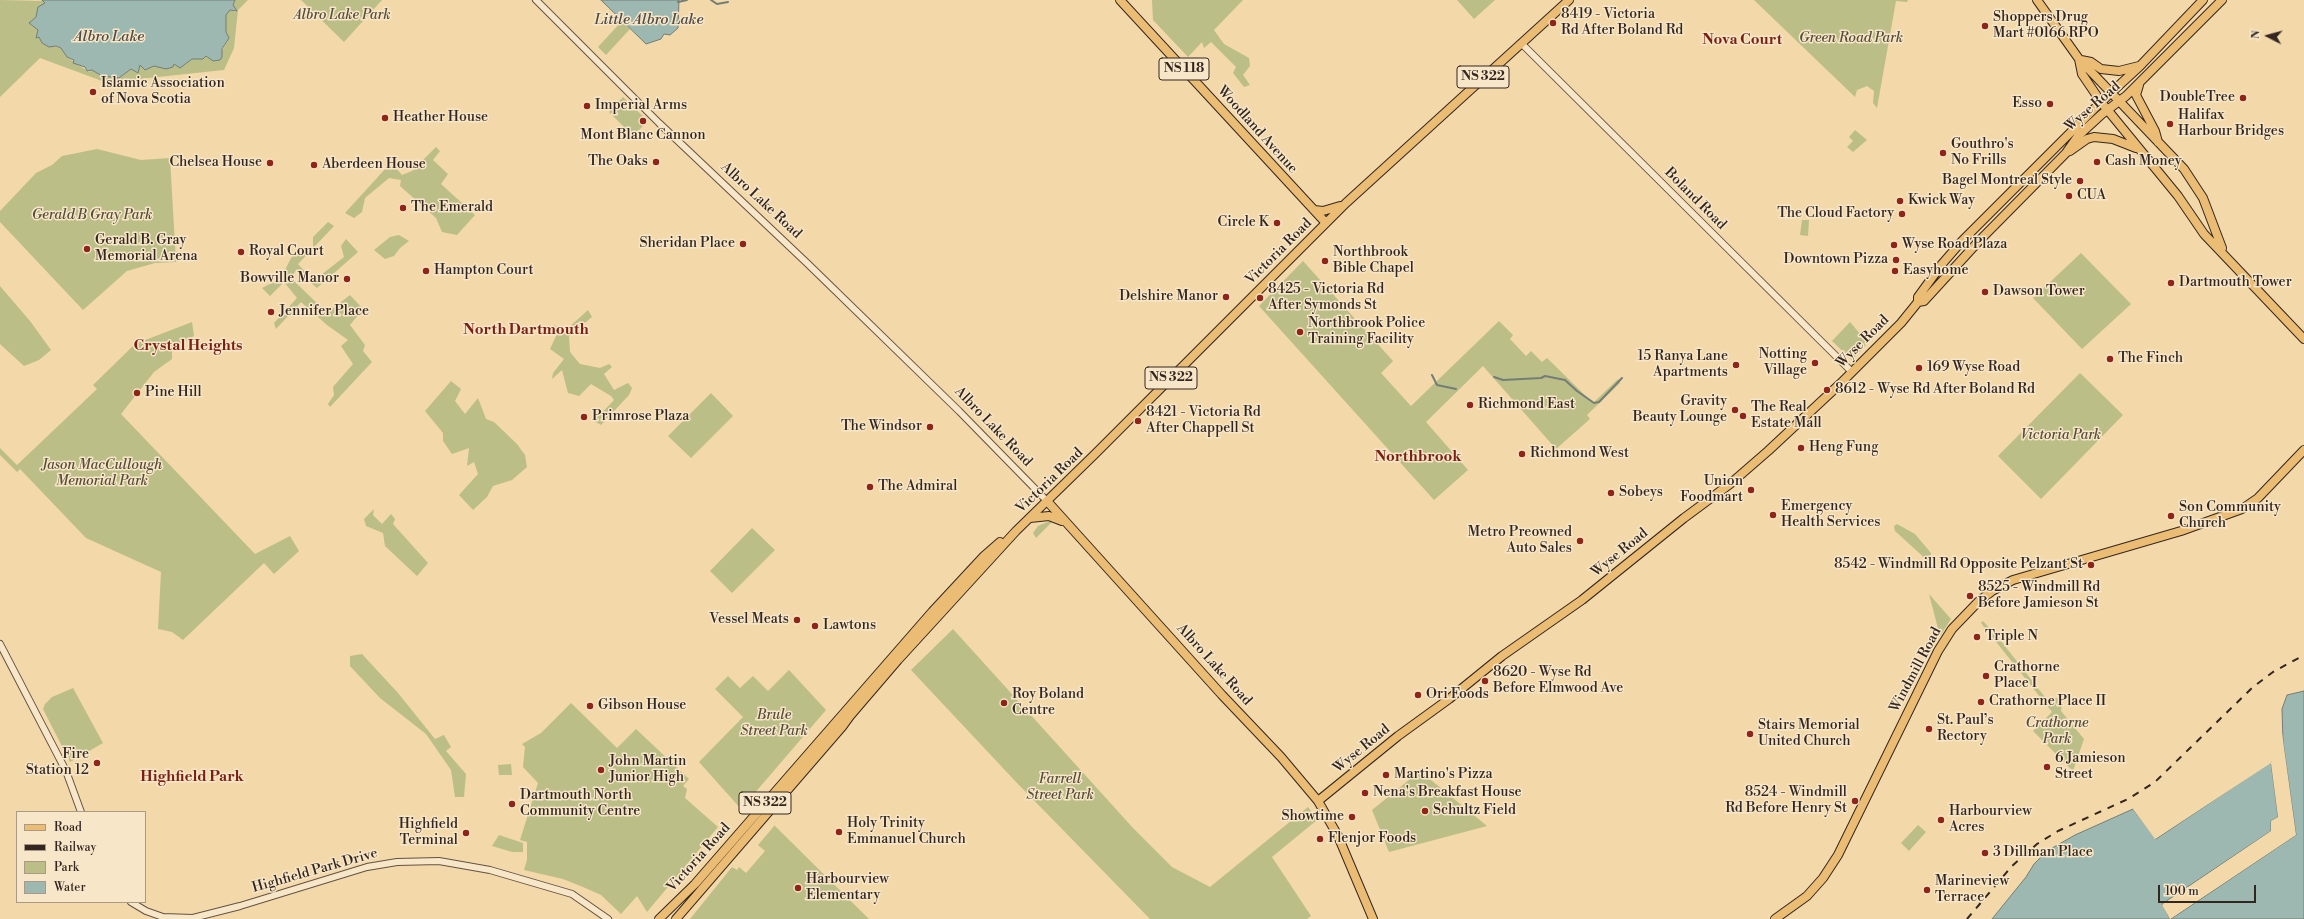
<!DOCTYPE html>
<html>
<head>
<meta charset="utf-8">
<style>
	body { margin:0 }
	#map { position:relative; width:2304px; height:919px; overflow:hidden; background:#f3d8a9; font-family:"Libre Bodoni",serif }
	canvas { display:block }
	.legend { position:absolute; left:16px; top:811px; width:130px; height:92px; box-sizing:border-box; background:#f7e6c7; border:1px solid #a99985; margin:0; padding:5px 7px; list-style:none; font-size:12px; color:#332621 }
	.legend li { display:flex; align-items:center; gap:8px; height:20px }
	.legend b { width:20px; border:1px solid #a99985 }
	.north { position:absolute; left:2248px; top:16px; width:40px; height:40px; -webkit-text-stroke:3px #f7e6c7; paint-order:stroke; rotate:276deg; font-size:11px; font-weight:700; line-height:16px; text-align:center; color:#332621 }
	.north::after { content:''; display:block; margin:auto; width:14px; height:18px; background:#332621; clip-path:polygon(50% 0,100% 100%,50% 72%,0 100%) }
	.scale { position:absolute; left:2158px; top:885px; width:98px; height:18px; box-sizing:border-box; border:2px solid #332621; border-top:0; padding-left:5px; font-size:12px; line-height:14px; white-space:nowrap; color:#332621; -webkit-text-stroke:3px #f7e6c7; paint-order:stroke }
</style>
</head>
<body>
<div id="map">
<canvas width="2304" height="919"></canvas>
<ul class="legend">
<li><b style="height:5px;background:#eabc74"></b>Road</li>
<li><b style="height:5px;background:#332621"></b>Railway</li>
<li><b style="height:11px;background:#bcbe87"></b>Park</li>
<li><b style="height:11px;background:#9db8b0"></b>Water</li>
</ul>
<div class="north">N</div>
<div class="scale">100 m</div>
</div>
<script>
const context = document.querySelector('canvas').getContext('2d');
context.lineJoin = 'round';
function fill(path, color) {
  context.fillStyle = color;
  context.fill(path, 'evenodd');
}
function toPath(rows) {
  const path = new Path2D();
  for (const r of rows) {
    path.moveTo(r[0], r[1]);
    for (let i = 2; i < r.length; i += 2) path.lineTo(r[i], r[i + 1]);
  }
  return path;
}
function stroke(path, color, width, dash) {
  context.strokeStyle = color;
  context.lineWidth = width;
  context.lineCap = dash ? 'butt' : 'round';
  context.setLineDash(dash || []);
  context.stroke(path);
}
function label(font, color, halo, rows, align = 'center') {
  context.font = font + ' "Libre Bodoni",serif';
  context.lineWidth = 3;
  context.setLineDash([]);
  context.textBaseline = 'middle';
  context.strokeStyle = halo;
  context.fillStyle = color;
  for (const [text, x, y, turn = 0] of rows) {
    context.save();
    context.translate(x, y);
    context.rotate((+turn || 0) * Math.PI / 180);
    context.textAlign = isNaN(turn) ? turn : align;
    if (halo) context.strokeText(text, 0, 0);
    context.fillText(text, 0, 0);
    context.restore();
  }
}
fill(toPath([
	[0,0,45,1,44,5,38,8,38,13,31,25,38,30,38,37,40,37,42,43,61,48,67,57,89,72,92,70,102,76,119,78,131,69,137,73,140,65,146,70,148,67,154,66,171,68,174,66,174,64,177,66,183,66,192,59,203,59,206,56,213,61,221,53,229,38,226,32,226,13,230,10,236,12,233,5,235,0,248,0,238,10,234,48,224,70,129,80,121,88,40,58,0,97],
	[301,0,382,0,344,42],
	[1152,0,1243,0,1214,30,1224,44,1249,58,1250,66,1243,75,1250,85,1244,87,1233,73,1236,67,1211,42,1204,48,1202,42,1188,57,1153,20],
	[1457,0,1495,0,1474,19],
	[1754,0,1908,0,1907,2,1896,1,1877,108,1873,103,1874,91,1867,86,1857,90,1855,97],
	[622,21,630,29,606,55,598,47],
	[623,97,648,121,633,136,609,112],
	[1855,130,1867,140,1853,152,1847,147,1853,141,1849,137],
	[436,147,440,151,433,160,448,174,441,184,475,215,457,235,442,232,436,218,400,186,401,180,389,178,365,198,362,212,354,218,345,213,386,168,394,166,402,175,412,171],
	[97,149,141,160,170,158,176,262,155,263,127,271,83,310,0,222,0,211,36,173,52,165,62,156],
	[1802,220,1809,220,1808,236,1800,235],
	[328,222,334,226,298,264,307,274,313,279,317,278,344,257,341,246,346,239,358,252,317,288,296,270,291,278,327,313,350,295,363,309,350,325,365,345,363,351,372,362,330,407,328,404,334,395,333,387,353,364,341,346,348,340,327,325,301,302,276,329,274,323,297,298,284,282,270,296,262,288,281,278,292,256,298,252,313,247,313,237],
	[399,235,409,241,400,248,394,256,385,259,374,250,390,237],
	[2081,253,2131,304,2082,349,2033,298],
	[1303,261,1393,361,1381,373,1411,406,1499,321,1513,335,1510,339,1526,356,1531,351,1542,362,1547,358,1593,403,1617,380,1620,379,1620,383,1587,415,1590,419,1556,449,1483,366,1426,422,1468,470,1434,500,1259,306],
	[0,286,30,321,51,350,39,360,24,366,0,344],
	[588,310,592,317,569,336,570,352,580,364,600,368,609,364,612,367,604,374,614,390,628,383,632,388,629,395,601,425,594,421,614,400,611,396,591,384,579,396,568,393,562,370,552,379,553,373,564,359,550,349,557,334,553,325,566,330],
	[192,322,194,336,172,349,172,359,154,372,121,414,255,554,290,536,299,551,274,574,264,563,183,640,172,632,158,629,161,572,86,538,20,469,17,472,0,455,0,448,17,465,97,389,93,385,135,344],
	[1850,322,1868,343,1852,360,1832,341],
	[2080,373,2123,415,2041,499,1998,456],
	[451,381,461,389,455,401,465,414,478,398,486,419,494,422,517,444,525,455,527,467,512,480,493,486,487,497,473,510,459,495,478,474,474,462,467,466,469,448,452,454,443,441,443,433,425,411],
	[711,393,733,416,691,458,668,436],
	[374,509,373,515,382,524,391,514,395,519,393,524,428,563,417,576,385,546,383,533,366,526,364,519],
	[1050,521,1052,522,1036,538,1033,533,1038,526],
	[1897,524,1915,534,1931,553,1929,562,1895,531,1894,526],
	[752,528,775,550,732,593,710,571],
	[1929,594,1951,619,1940,636],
	[1983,621,2001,641,2048,701,2057,698,2062,705,2061,711,2084,739,2073,771,2033,731,2052,712,1981,623],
	[953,629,1133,828,1172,867,1210,887,1308,807,1317,820,1272,857,1311,916,1307,919,1150,919,1017,783,911,670],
	[362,654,398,693,435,739,444,735,451,747,446,751,466,774,464,797,455,797,451,770,426,734,380,698,350,666,350,656],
	[789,670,826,710,741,809,699,762,743,717,715,689,728,676,740,688,753,676,768,691],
	[73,688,103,743,70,762,43,709,45,704,52,697],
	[571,703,617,748,636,729,689,779,683,786,687,789,685,798,718,827,647,912,637,896,621,914,601,895,583,887,563,879,524,870,527,860,527,842,520,840,538,783,523,767,525,747,522,744,541,733],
	[511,764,512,775,499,775,498,765],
	[1420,771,1487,826,1389,852,1372,810],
	[775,825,775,826,869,919,690,919,732,867,737,870,739,867,746,873,765,851,758,845],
	[1918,825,1926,832,1909,851,1901,843],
	[499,835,523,843,523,852,512,852,492,846]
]), '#bcbe87');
const water = toPath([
	[42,0,235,0,233,5,237,11,230,10,226,15,226,32,229,38,222,49,222,57,220,60,213,61,206,56,203,59,192,59,180,68,174,64,173,67,166,69,154,66,145,70,140,65,138,73,131,69,119,78,102,76,92,70,87,71,85,67,73,63,74,60,67,57,61,48,56,46,49,47,42,43,39,37,36,38,38,30,29,23,36,17,38,7,45,3,42,0],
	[601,0,679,0,678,28,670,35,664,34,661,39,646,44,601,0],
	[2304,691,2304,919,2171,919,2296,835,2283,741,2282,709,2287,695,2304,691],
	[2271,762,2278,817,2271,821,2271,831,2162,904,2170,919,1992,919,2026,877,2034,864,2047,851,2075,835,2133,809,2156,839,2271,762]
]);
fill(water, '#9db8b0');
stroke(water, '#737e77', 1);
fill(toPath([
	[2282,733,2296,835,2170,919,2162,905,2271,831,2271,821,2278,817,2271,763,2155,839,2133,809,2134,808,2156,836,2270,761,2273,762,2280,817,2273,822,2273,832,2164,905,2171,917,2294,834,2281,741,2280,734]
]), '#f3d8a9');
stroke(toPath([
	[711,0,717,4,728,2],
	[678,2,687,0],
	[1432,375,1437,385,1456,389],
	[1494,377,1503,380,1541,378,1545,376,1565,380,1577,391,1594,403,1599,402,1622,378]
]), '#737e77', 2);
const minor = toPath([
	[536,0,659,123,808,264,959,411,1047,501],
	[1521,43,1852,372],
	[0,644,66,771,81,812],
	[131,902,146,911,163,917,193,918,240,906,367,867,397,862,439,861,490,870,572,894,608,919]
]);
const major = toPath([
	[1120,0,1326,223],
	[2037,0,2079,59,2184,169,2203,198,2222,248],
	[2079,59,2082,74,2101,102,2178,196,2204,234,2304,339],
	[2081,60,2091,62,2101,69,2119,71,2139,66],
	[2139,85,2136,95,2155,131,2158,142],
	[2070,151,2087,139,2094,137,2113,139,2136,148],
	[1314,210,1323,211,1340,206],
	[1918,302,1924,301,1978,242,2066,153,2078,136,2102,114,2126,96,2222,0],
	[1047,501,1222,695,1281,757,1318,801,1338,836,1373,919],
	[1030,518,1049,516,1062,521],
	[1318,801,1398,736,1449,699,1502,656,1582,600,1684,518,1730,484,1768,451,1841,383,1901,323,1918,302,1918,297,1942,264,1962,241,2101,102,2140,66,2203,0],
	[659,919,695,884,932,612,984,556,1000,542],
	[676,919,842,727,850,716,898,660,1016,531,1094,455,1346,203,1569,0],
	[1775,919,1807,896,1823,878,1838,855,1938,651,1952,629,1978,602,1992,591,2013,580,2181,531,2242,509,2258,498,2304,450]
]);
stroke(minor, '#635243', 8);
stroke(major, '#332621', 10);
stroke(minor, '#f7e6c7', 6);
stroke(major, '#eabc74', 8);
stroke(toPath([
	[1967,919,2012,866,2037,844,2058,831,2128,799,2155,782,2253,687,2273,672,2304,655]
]), '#332621', 2, [7, 7]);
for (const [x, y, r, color] of [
	[1553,23,4,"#8f2418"],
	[1985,26,4,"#8f2418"],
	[93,92,4,"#8f2418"],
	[2243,98,4,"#8f2418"],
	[2050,104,4,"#8f2418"],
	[587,106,4,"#8f2418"],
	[385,118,4,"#8f2418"],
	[643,121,4,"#8f2418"],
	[2170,124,4,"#8f2418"],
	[1943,153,4,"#8f2418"],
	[656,162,4,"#8f2418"],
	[2097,162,4,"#8f2418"],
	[270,163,4,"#8f2418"],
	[314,165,4,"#8f2418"],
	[2080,181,4,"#8f2418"],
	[2069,196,4,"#8f2418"],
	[1900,201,4,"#8f2418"],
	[403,208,4,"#8f2418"],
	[1902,214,4,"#8f2418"],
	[1277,223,4,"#8f2418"],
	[743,244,4,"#8f2418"],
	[1894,245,4,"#8f2418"],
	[87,249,4,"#8f2418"],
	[241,252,4,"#8f2418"],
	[1896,260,4,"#8f2418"],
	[1325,261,4,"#8f2418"],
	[426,271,4,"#8f2418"],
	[1895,271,4,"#8f2418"],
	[347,279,4,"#8f2418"],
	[2171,283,4,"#8f2418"],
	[1985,292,4,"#8f2418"],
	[1226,297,4,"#8f2418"],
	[1260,298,4,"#8f2418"],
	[271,312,4,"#8f2418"],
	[1300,332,4,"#8f2418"],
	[2110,359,4,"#8f2418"],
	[1815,363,4,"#8f2418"],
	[1736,365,4,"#8f2418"],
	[1919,368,4,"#8f2418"],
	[1827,390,4,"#8f2418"],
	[137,393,4,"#8f2418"],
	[1470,405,4,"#8f2418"],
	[1735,410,4,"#8f2418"],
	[1743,416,4,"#8f2418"],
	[584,417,4,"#8f2418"],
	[1138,421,4,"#8f2418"],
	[930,427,4,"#8f2418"],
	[1801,448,4,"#8f2418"],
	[1522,454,4,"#8f2418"],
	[870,487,4,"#8f2418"],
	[1751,490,4,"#8f2418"],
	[1611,493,4,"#8f2418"],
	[1773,515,4,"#8f2418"],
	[2171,516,4,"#8f2418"],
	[1580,541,4,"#8f2418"],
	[2091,565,4,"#8f2418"],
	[1970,596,4,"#8f2418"],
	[797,620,4,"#8f2418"],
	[815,626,4,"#8f2418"],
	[1977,637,4,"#8f2418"],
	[1986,676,4,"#8f2418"],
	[1485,681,4,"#8f2418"],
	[1418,695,4,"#8f2418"],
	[1981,702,4,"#8f2418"],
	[1004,703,4,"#8f2418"],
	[590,706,4,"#8f2418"],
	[1929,729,4,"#8f2418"],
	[1750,734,4,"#8f2418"],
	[97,763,4,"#8f2418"],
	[2047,767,4,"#8f2418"],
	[601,770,4,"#8f2418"],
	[1386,775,4,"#8f2418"],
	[1365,793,4,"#8f2418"],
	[1855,801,4,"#8f2418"],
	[512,804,4,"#8f2418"],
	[1425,811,4,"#8f2418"],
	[1352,817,4,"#8f2418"],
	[1941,820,4,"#8f2418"],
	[839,832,4,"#8f2418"],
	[466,833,4,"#8f2418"],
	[1320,839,4,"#8f2418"],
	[1985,853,4,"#8f2418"],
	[798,888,4,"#8f2418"],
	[1927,890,4,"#8f2418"]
]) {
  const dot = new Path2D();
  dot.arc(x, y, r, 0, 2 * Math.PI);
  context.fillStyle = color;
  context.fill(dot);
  stroke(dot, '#f7e6c7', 1.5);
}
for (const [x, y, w] of [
	[1184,69,50],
	[1483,77,52],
	[1171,378,52],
	[765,803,52]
]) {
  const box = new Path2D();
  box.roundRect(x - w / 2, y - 11, w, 22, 3);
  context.fillStyle = '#f7e6c7';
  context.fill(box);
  stroke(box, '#332621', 1);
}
label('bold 13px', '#332621', null, [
	["NS 118",1184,69],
	["NS 322",1483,77],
	["NS 322",1171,378],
	["NS 322",765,803]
]);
label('14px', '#332621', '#f7e6c7', [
	["8419 - Victoria",1561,15],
	["Rd After Boland Rd",1561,31],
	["Shoppers Drug",1993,18],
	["Mart #0166 RPO",1993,34],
	["Islamic Association",101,84],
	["of Nova Scotia",101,100],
	["DoubleTree",2235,98,"right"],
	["Esso",2042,104,"right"],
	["Imperial Arms",595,106],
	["Halifax",2178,116],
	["Harbour Bridges",2178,132],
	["Heather House",393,118],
	["Mont Blanc Cannon",643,136,"center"],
	["Gouthro's",1951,145],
	["No Frills",1951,161],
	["The Oaks",648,162,"right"],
	["Cash Money",2105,162],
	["Chelsea House",262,163,"right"],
	["Aberdeen House",322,165],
	["Bagel Montreal Style",2072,181,"right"],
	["CUA",2077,196],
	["Kwick Way",1908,201],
	["The Emerald",411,208],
	["The Cloud Factory",1894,214,"right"],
	["Circle K",1269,223,"right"],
	["Gerald B. Gray",95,241],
	["Memorial Arena",95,257],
	["Sheridan Place",735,244,"right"],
	["Wyse Road Plaza",1902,245],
	["Royal Court",249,252],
	["Northbrook",1333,253],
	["Bible Chapel",1333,269],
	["Downtown Pizza",1888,260,"right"],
	["Hampton Court",434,271],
	["Easyhome",1903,271],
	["Bowville Manor",339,279,"right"],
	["Dartmouth Tower",2179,283],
	["8425 - Victoria Rd",1268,290],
	["After Symonds St",1268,306],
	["Dawson Tower",1993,292],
	["Delshire Manor",1218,297,"right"],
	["Jennifer Place",279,312],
	["Northbrook Police",1308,324],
	["Training Facility",1308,340],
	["Notting",1807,355,"right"],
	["Village",1807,371,"right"],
	["15 Ranya Lane",1728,357,"right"],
	["Apartments",1728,373,"right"],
	["The Finch",2118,359],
	["169 Wyse Road",1927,368],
	["8612 - Wyse Rd After Boland Rd",1835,390],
	["Pine Hill",145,393],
	["Gravity",1727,402,"right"],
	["Beauty Lounge",1727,418,"right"],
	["Richmond East",1478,405],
	["The Real",1751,408],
	["Estate Mall",1751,424],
	["8421 - Victoria Rd",1146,413],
	["After Chappell St",1146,429],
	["Primrose Plaza",592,417],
	["The Windsor",922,427,"right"],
	["Heng Fung",1809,448],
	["Richmond West",1530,454],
	["Union",1743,482,"right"],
	["Foodmart",1743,498,"right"],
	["The Admiral",878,487],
	["Sobeys",1619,493],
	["Emergency",1781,507],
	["Health Services",1781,523],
	["Son Community",2179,508],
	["Church",2179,524],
	["Metro Preowned",1572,533,"right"],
	["Auto Sales",1572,549,"right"],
	["8542 - Windmill Rd Opposite Pelzant St",2083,565,"right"],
	["8525 - Windmill Rd",1978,588],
	["Before Jamieson St",1978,604],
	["Vessel Meats",789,620,"right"],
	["Lawtons",823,626],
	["Triple N",1985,637],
	["Crathorne",1994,668],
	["Place I",1994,684],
	["8620 - Wyse Rd",1493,673],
	["Before Elmwood Ave",1493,689],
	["Roy Boland",1012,695],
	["Centre",1012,711],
	["Ori Foods",1426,695],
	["Crathorne Place II",1989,702],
	["Gibson House",598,706],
	["St. Paul’s",1937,721],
	["Rectory",1937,737],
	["Stairs Memorial",1758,726],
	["United Church",1758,742],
	["Fire",89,755,"right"],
	["Station 12",89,771,"right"],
	["6 Jamieson",2055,759],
	["Street",2055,775],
	["John Martin",609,762],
	["Junior High",609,778],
	["Martino's Pizza",1394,775],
	["Nena's Breakfast House",1373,793],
	["8524 - Windmill",1847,793,"right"],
	["Rd Before Henry St",1847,809,"right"],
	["Dartmouth North",520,796],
	["Community Centre",520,812],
	["Schultz Field",1433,811],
	["Harbourview",1949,812],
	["Acres",1949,828],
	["Showtime",1344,817,"right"],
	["Holy Trinity",847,824],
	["Emmanuel Church",847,840],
	["Highfield",458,825,"right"],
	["Terminal",458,841,"right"],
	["Flenjor Foods",1328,839],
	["3 Dillman Place",1993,853],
	["Harbourview",806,880],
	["Elementary",806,896],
	["Marineview",1935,882],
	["Terrace",1935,898]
], 'left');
label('italic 14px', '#554c3a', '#f7e6c7', [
	["Albro Lake Park",342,16],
	["Green Road Park",1851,39],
	["Gerald B Gray Park",92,216],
	["Victoria Park",2061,436],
	["Jason MacCullough",102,466],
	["Memorial Park",102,482],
	["Brule",774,716],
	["Street Park",774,732],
	["Crathorne",2057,724],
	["Park",2057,740],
	["Farrell",1060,780],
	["Street Park",1060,796]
]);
label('14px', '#332621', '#f7e6c7', [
	["Wyse Road",2093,107,-41],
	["Woodland Avenue",1257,130,48],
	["Boland Road",1695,199,45],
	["Albro Lake Road",761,201,43],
	["Victoria Road",1279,252,-45],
	["Wyse Road",1863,342,-45],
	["Albro Lake Road",993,427,46],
	["Victoria Road",1050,481,-44],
	["Wyse Road",1620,553,-39],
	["Albro Lake Road",1214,665,48],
	["Windmill Road",1916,670,-62],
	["Wyse Road",1362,749,-39],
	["Victoria Road",699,858,-48],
	["Highfield Park Drive",315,871,-16]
]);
label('italic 15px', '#4e4a45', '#f7e6c7', [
	["Little Albro Lake",649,20],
	["Albro Lake",109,37]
]);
label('bold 15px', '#7a1f14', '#f7e6c7', [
	["Nova Court",1742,40],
	["North Dartmouth",526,330],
	["Crystal Heights",188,346],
	["Northbrook",1418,457],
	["Highfield Park",192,777]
]);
</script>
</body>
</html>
